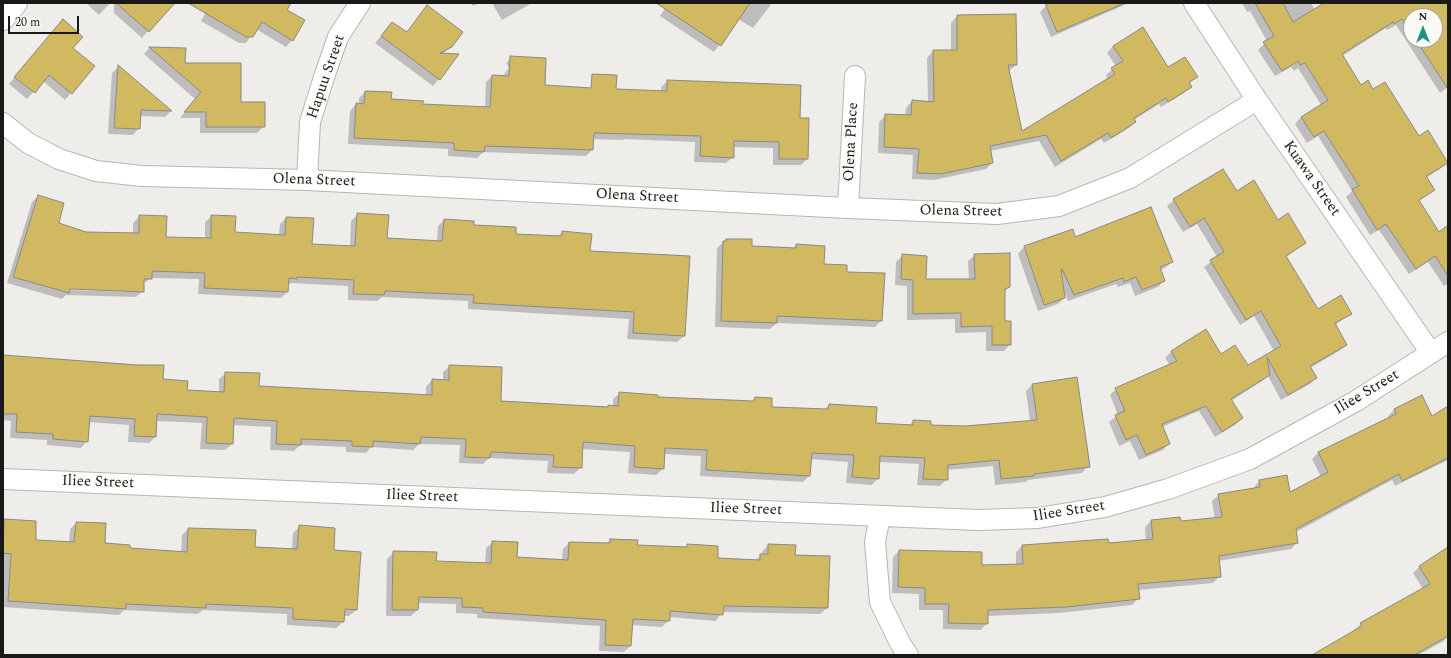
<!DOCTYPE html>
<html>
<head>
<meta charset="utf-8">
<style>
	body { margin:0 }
	#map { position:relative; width:1451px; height:658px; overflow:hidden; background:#eeedea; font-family:Spectral,serif }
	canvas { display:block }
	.frame { position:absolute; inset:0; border:4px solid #191917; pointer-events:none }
	.north { position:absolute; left:1403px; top:8px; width:40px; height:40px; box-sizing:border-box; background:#fbfaf7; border:1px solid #a1a09d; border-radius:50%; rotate:0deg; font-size:11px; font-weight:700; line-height:16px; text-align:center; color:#191917 }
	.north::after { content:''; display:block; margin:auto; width:14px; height:18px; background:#18957c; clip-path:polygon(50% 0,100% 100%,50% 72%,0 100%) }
	.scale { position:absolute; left:8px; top:16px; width:71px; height:18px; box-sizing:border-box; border:2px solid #191917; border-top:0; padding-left:5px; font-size:12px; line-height:14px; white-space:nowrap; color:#191917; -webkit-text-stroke:3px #fbfaf7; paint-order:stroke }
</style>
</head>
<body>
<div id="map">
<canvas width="1451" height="658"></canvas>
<div class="frame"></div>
<div class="north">N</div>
<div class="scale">20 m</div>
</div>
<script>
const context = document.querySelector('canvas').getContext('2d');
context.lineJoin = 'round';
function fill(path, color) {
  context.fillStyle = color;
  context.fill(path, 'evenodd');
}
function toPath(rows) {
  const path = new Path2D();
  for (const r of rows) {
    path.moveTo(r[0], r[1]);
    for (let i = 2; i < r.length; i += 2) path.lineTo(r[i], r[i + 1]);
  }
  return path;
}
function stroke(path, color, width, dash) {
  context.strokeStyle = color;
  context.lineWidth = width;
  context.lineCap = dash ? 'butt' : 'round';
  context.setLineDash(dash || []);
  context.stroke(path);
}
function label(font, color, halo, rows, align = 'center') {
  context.font = font + ' Spectral,serif';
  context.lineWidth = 3;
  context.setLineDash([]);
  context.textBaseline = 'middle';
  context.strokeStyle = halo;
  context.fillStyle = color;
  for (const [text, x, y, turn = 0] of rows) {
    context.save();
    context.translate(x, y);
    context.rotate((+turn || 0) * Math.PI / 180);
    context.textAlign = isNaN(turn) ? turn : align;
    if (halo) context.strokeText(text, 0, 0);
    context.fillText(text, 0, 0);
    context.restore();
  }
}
fill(toPath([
	[86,3,110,3,99,15],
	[114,3,172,3,142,38,114,13],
	[211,3,286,3,286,10,292,40,286,47,256,29,246,43,239,43,201,21],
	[471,3,479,3,473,6],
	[492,3,532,3,502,20],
	[669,3,772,3,753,28,738,19,714,52,660,16],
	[1053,3,1129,3,1051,37,1040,12,1046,6],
	[1242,3,1311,3,1315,10,1326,3,1448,3,1448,87,1440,93,1396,25,1387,30,1386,28,1342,56,1360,86,1373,91,1418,137,1447,162,1440,169,1426,178,1433,190,1419,201,1438,233,1448,227,1448,284,1444,286,1428,262,1409,274,1379,230,1370,235,1346,197,1352,191,1318,136,1307,143,1295,124,1301,117,1321,105,1298,68,1294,71,1291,67,1275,76,1258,50,1267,41,1250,11,1247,12],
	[1411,16,1435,16,1435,40,1411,40],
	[427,7,451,46,443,54,439,79,433,86,375,43,392,23,406,33],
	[957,16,1016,65,1009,71,1022,132,1108,80,1106,75,1116,66,1107,53,1113,46,1168,68,1196,77,1189,84,1190,86,1184,93,1161,107,1159,104,1134,120,1135,122,1129,128,1104,143,1101,139,1055,167,1039,141,990,151,992,163,986,169,934,180,912,179,913,155,878,153,879,122,886,115,905,116,906,108,912,101,928,102,927,58,933,51,951,51,951,23],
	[63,21,72,48,71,93,65,100,43,81,27,99,9,84],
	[149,48,184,49,184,64,264,126,257,133,200,133,200,118,180,118,195,99,144,54],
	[512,57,544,86,661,92,661,87,668,81,799,119,808,119,807,159,801,165,773,165,773,148,733,147,733,157,726,163,694,162,695,142,624,139,623,140,593,139,592,150,586,156,483,152,477,158,448,156,448,149,348,144,350,111,356,104,359,104,359,98,365,92,390,100,420,105,485,108,486,82,492,76,503,76,509,68,506,63],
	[118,67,171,111,165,117,140,116,139,128,133,135,108,134,112,73],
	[1236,192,1278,221,1305,243,1286,257,1317,310,1350,314,1335,325,1346,345,1339,351,1310,368,1316,378,1310,384,1281,400,1268,376,1262,381,1231,401,1242,418,1235,425,1215,437,1199,411,1162,427,1169,443,1163,450,1139,460,1130,441,1119,446,1109,422,1118,415,1110,395,1116,389,1170,365,1165,358,1172,351,1248,367,1274,351,1254,316,1240,325,1204,267,1217,257,1197,224,1183,232,1167,206,1174,200],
	[38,196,57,224,86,233,133,234,133,223,140,216,165,238,205,239,205,222,212,216,234,233,279,236,280,224,286,218,311,245,350,247,351,221,358,214,386,239,437,241,438,226,444,220,514,235,557,237,562,232,589,251,684,336,677,342,627,339,629,319,468,309,468,301,382,297,377,301,348,300,348,286,292,283,288,284,287,292,281,298,198,294,199,279,151,278,143,284,143,291,136,297,66,295,62,299,7,283,32,202],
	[65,288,138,290,138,292,65,290],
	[1075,238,1172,262,1165,268,1160,270,1164,281,1158,287,1135,296,1130,283,1118,287,1116,284,1068,301,1064,292,1064,298,1058,304,1038,311,1018,254,1024,247],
	[726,240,751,247,792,249,796,245,823,264,846,273,884,274,881,321,875,327,777,323,770,329,715,327,717,248],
	[903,255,925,280,969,280,968,261,975,255,1009,287,1004,292,1004,322,1010,344,1004,351,986,351,986,332,955,333,955,319,907,320,907,286,895,285,896,262],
	[3,356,163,366,162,380,186,391,219,393,219,379,226,373,258,387,426,396,426,387,432,380,443,381,443,372,450,366,500,402,607,407,613,406,613,399,620,393,657,398,751,402,755,398,771,408,824,410,829,405,875,424,909,426,913,421,930,426,965,427,1030,421,1026,391,1032,385,1088,466,1082,473,1028,480,1026,482,995,485,993,466,947,470,947,479,940,486,917,485,919,464,879,462,878,478,872,485,846,483,848,462,810,459,809,476,803,482,700,476,701,456,664,454,663,469,656,475,628,473,630,452,582,449,581,467,574,474,547,473,548,461,489,458,483,464,459,463,460,445,419,444,413,450,371,447,366,453,346,452,346,447,300,445,294,451,270,450,271,427,233,425,232,444,225,450,200,449,202,423,156,421,155,437,149,443,128,442,129,425,88,422,87,441,81,448,47,445,47,440,10,438,11,421,3,420],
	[1422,396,1432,417,1448,407,1448,460,1395,486,1392,480,1296,532,1297,543,1291,549,1218,561,1220,576,1213,583,1138,590,1139,598,1132,605,1059,613,987,616,987,623,981,630,943,629,943,610,919,610,919,594,892,593,893,557,899,551,981,566,1016,565,1016,552,1022,546,1108,544,1146,541,1145,527,1151,521,1180,522,1215,519,1212,501,1219,495,1253,489,1259,481,1286,476,1289,494,1321,477,1312,459,1318,453,1389,418,1388,416,1394,410],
	[5,520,35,541,69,542,70,529,76,523,105,524,104,544,128,549,181,553,182,535,188,529,254,548,292,550,293,533,300,526,332,551,356,610,349,616,343,616,343,622,336,628,287,625,287,614,203,610,198,614,124,610,119,615,3,607,3,522],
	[610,540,636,546,684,548,688,545,716,559,754,561,762,555,762,552,768,545,794,556,827,608,820,614,722,612,716,621,669,617,669,620,662,627,631,625,630,646,624,652,599,651,600,626,477,618,477,614,456,613,456,604,418,603,417,610,411,616,386,616,387,559,394,552,435,562,485,564,486,548,493,542,516,558,562,560,563,549,569,543,606,544],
	[1448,548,1448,636,1444,641,1418,655,1314,655,1355,632,1354,630,1361,624,1423,589,1413,573,1419,567]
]), '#0003');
const building = toPath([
	[116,3,175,3,149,32,116,3],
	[188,3,291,3,287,10,305,20,293,41,262,22,253,37,246,37,188,3],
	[656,3,750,3,721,46,656,3],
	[1045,3,1125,3,1057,32,1045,3],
	[1255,3,1283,3,1293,22,1324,3,1448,3,1448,89,1416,40,1435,40,1435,16,1411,16,1411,33,1402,19,1394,24,1393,22,1342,54,1361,85,1368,80,1373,89,1385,82,1419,136,1428,130,1448,163,1426,176,1435,190,1419,200,1439,232,1448,225,1448,276,1435,256,1416,269,1386,224,1377,230,1352,189,1359,186,1324,131,1314,137,1301,117,1328,100,1305,63,1300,65,1298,61,1282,71,1263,42,1274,36,1255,3],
	[427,5,463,32,452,47,440,53,459,54,440,80,381,36,392,22,407,32,427,5],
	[1016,14,1017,65,1008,65,1022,131,1115,74,1111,68,1123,61,1113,46,1143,27,1168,67,1185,57,1198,77,1189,82,1192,87,1168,102,1166,98,1134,118,1136,122,1111,138,1108,133,1061,161,1046,135,990,146,993,163,941,174,917,173,919,149,884,147,885,114,911,115,912,100,934,102,933,50,957,50,957,15,1016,14],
	[63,19,83,37,73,48,95,66,72,94,49,75,35,93,14,77,63,19],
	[149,47,186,48,185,63,241,63,241,102,265,102,265,127,206,127,206,112,184,112,201,92,149,47],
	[510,56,546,58,545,85,591,88,592,74,617,75,616,89,667,91,667,80,801,85,800,118,809,118,808,159,779,159,779,142,734,141,734,158,700,156,701,136,594,133,593,150,485,146,484,152,454,150,454,143,354,138,356,103,364,104,365,91,392,92,391,99,424,101,422,104,490,107,492,75,509,76,510,56],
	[118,65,172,111,141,110,140,129,114,128,118,65],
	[1223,169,1237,191,1254,180,1278,220,1288,213,1306,243,1286,256,1318,309,1341,295,1352,314,1335,323,1347,345,1310,366,1317,378,1288,395,1267,357,1270,375,1231,399,1243,418,1222,432,1206,406,1162,424,1170,444,1146,455,1137,435,1126,440,1115,415,1125,411,1115,388,1177,361,1171,351,1206,329,1221,354,1235,345,1248,365,1281,346,1261,311,1246,320,1210,260,1224,252,1204,218,1190,227,1173,199,1223,169],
	[38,195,64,203,59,223,86,232,139,233,139,215,167,216,166,237,211,238,211,215,236,216,235,232,285,235,286,217,314,218,312,244,355,246,357,213,389,215,387,238,442,241,444,219,474,221,474,225,516,227,516,234,562,236,562,231,592,234,590,251,690,256,685,336,633,333,634,312,473,303,474,295,385,291,384,295,353,294,354,280,297,277,297,279,289,278,288,292,204,288,205,273,152,271,152,279,144,279,144,292,70,289,69,293,13,277,38,195],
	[1151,207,1173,262,1160,267,1165,281,1142,290,1136,277,1124,282,1123,278,1074,295,1062,269,1061,269,1065,298,1044,305,1024,246,1073,229,1075,237,1151,207],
	[726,239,752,239,752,246,796,248,796,244,825,246,824,264,847,265,847,272,885,273,882,321,777,316,777,323,721,321,723,241,726,241,726,239],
	[1010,253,1010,287,1005,289,1005,321,1011,321,1011,345,992,345,992,326,961,327,961,313,913,314,913,280,901,279,902,254,927,256,926,279,975,279,974,254,1010,253],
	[3,355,137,365,164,365,163,379,188,381,187,390,224,392,225,372,260,373,259,386,432,395,432,379,449,380,449,365,502,367,501,401,608,407,608,405,618,406,619,392,658,395,658,397,754,401,755,397,772,398,772,407,828,409,829,404,877,407,876,423,913,425,913,420,931,421,931,425,965,426,1037,420,1032,384,1077,377,1090,467,1034,474,1034,476,1001,479,999,460,948,465,948,480,923,479,925,458,880,456,879,479,852,477,854,455,812,453,810,476,706,470,707,450,665,448,664,469,634,467,635,446,583,442,582,468,553,467,554,455,491,452,490,458,465,457,466,439,421,437,420,444,373,441,373,447,352,446,352,441,301,439,301,445,276,444,277,421,234,418,233,444,206,443,207,417,157,414,156,437,134,436,135,419,90,416,88,442,53,439,53,434,16,432,17,414,3,414,3,355],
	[1422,395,1432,416,1448,406,1448,458,1402,481,1399,474,1296,529,1298,543,1219,556,1221,577,1138,584,1140,599,1066,607,988,610,988,624,948,623,949,604,925,604,925,588,898,587,899,550,982,552,982,565,1023,564,1022,545,1108,539,1109,543,1153,539,1151,520,1180,517,1181,521,1222,517,1218,494,1260,487,1259,480,1287,475,1290,492,1328,472,1318,452,1396,414,1394,409,1422,395],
	[4,519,36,521,36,540,74,542,76,522,106,523,105,543,130,545,130,548,187,552,188,528,256,530,255,547,297,549,299,525,335,528,334,550,361,552,357,610,345,609,344,622,293,619,293,608,206,604,206,608,126,604,126,609,8,601,11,554,3,553,4,519],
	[610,539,638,540,637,545,687,547,687,544,718,546,718,558,760,560,760,554,768,554,768,544,796,545,795,555,830,556,828,608,724,606,723,615,670,611,670,621,633,619,631,646,605,645,606,620,483,612,483,608,462,607,462,598,419,597,418,610,392,610,393,551,437,552,436,561,491,563,492,541,518,542,517,557,568,560,569,542,610,543,610,539],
	[1448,547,1448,636,1414,655,1312,655,1362,626,1360,623,1430,584,1419,566,1448,547]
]);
fill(building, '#d1b961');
stroke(building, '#898885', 1);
const minor = toPath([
	[1194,3,1257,100,1431,353],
	[3,123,28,143,59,159,96,171,142,176,307,180,848,208,997,214,1059,206,1130,178,1257,100],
	[307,180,310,122,324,77,338,37,360,3],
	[848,208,855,76],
	[3,479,978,520,1038,518,1105,507,1168,489,1250,459,1356,401,1448,342],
	[880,516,875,542,880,602,900,643,908,655]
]);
const tertiary = toPath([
	[3,19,16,3]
]);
stroke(minor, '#b7b6b3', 22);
stroke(tertiary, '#b7b6b3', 24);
stroke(minor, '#fff', 20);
stroke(tertiary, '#fff', 22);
label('15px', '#191917', '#fbfaf7', [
	["Hapuu Street",327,77,-71],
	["Olena Place",852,142,-87],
	["Kuawa Street",1311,179,55],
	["Olena Street",314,181,2],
	["Olena Street",637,197,3],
	["Olena Street",961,212,1],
	["Iliee Street",1367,393,-31],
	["Iliee Street",98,483,2],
	["Iliee Street",422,497,2],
	["Iliee Street",746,510,2],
	["Iliee Street",1069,512,-9]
]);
</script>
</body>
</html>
